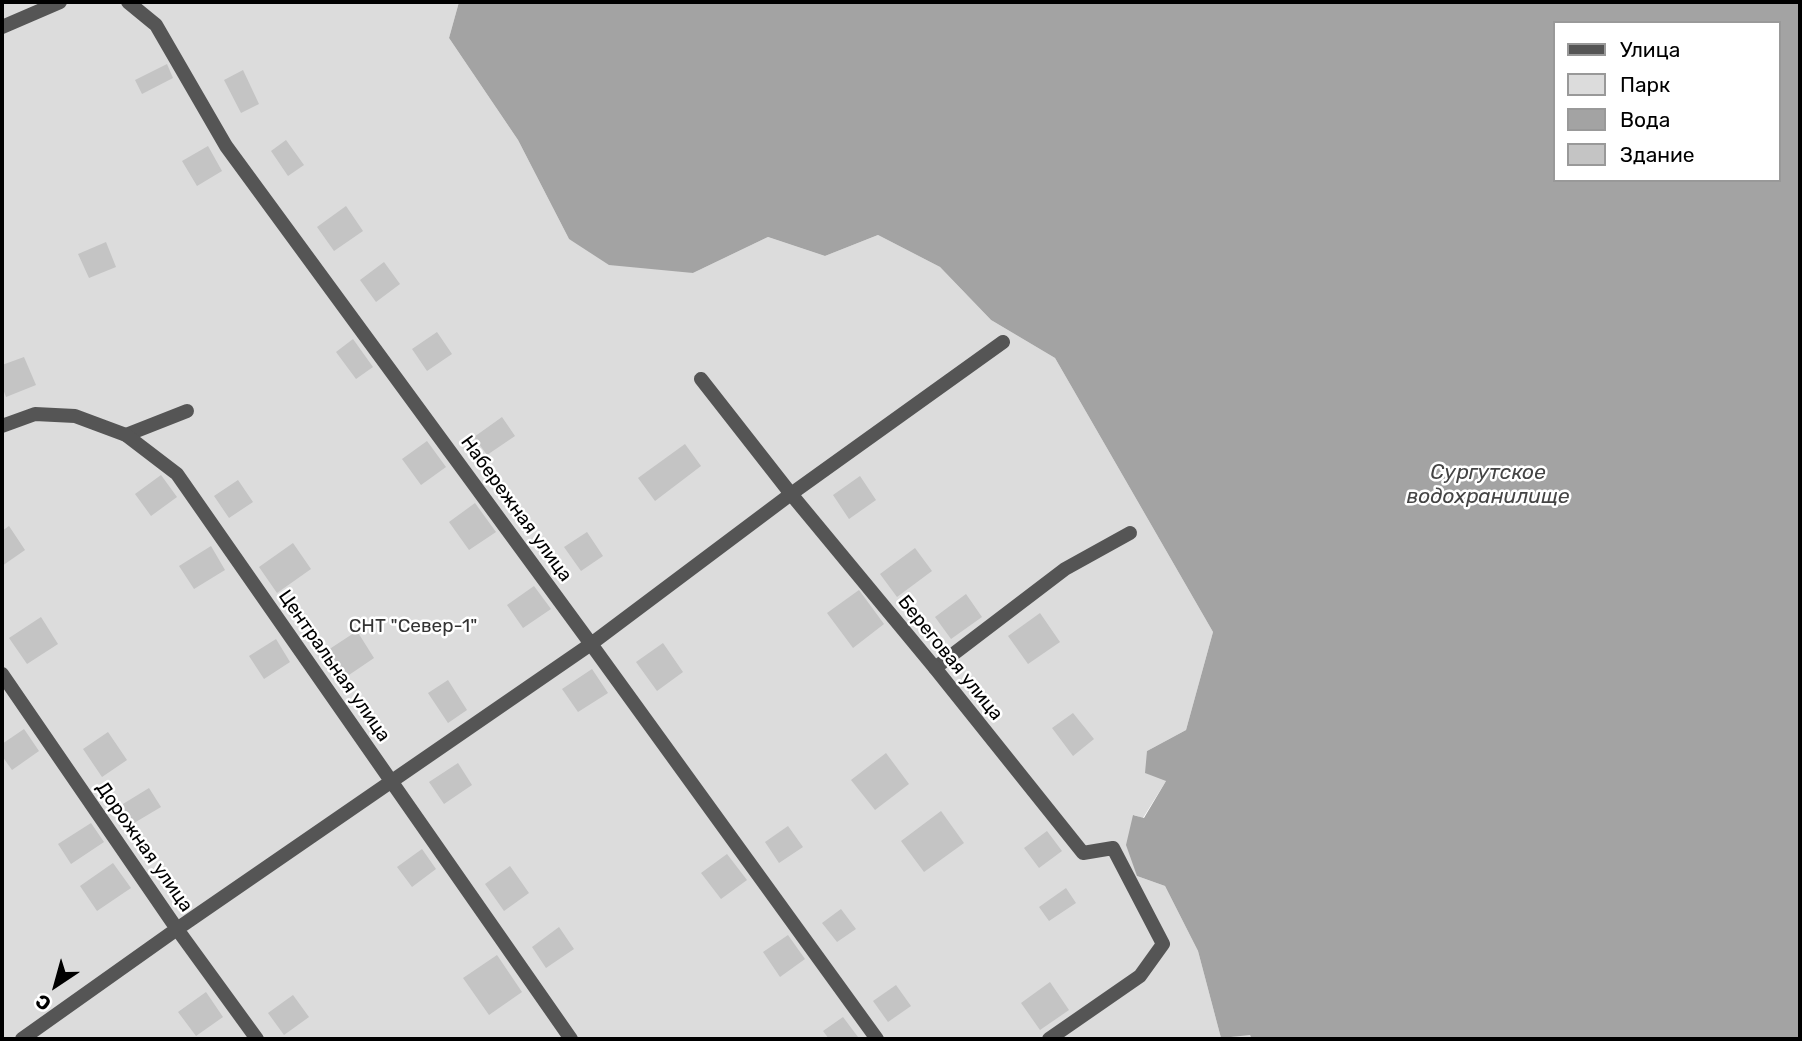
<!DOCTYPE html>
<html>
<head>
<meta charset="utf-8">
<style>
	body { margin:0 }
	#map { position:relative; width:1802px; height:1041px; overflow:hidden; background:#fff; font-family:Rubik,sans-serif }
	canvas { display:block }
	.frame { position:absolute; inset:0; border:4px solid #000; pointer-events:none }
	.legend { position:absolute; left:1553px; top:21px; width:228px; height:161px; box-sizing:border-box; background:#fff; border:2px solid #999; margin:0; padding:9px 12px; list-style:none; font-size:21px; color:#000 }
	.legend li { display:flex; align-items:center; gap:14px; height:35px }
	.legend b { width:35px; border:2px solid #999 }
	.north { position:absolute; left:21px; top:950px; width:70px; height:70px; -webkit-text-stroke:5px #fff; paint-order:stroke; rotate:216deg; font-size:19px; font-weight:700; line-height:28px; text-align:center; color:#000 }
	.north::after { content:''; display:block; margin:auto; width:24px; height:32px; background:#000; clip-path:polygon(50% 0,100% 100%,50% 72%,0 100%) }
</style>
</head>
<body>
<div id="map">
<canvas width="1802" height="1041"></canvas>
<div class="frame"></div>
<ul class="legend">
<li><b style="height:9px;background:#555"></b>Улица</li>
<li><b style="height:19px;background:#dcdcdc"></b>Парк</li>
<li><b style="height:19px;background:#a3a3a3"></b>Вода</li>
<li><b style="height:19px;background:#c4c4c4"></b>Здание</li>
</ul>
<div class="north">С</div>
</div>
<script>
const context = document.querySelector('canvas').getContext('2d');
context.lineJoin = 'round';
function fill(path, color) {
  context.fillStyle = color;
  context.fill(path, 'evenodd');
}
function toPath(rows) {
  const path = new Path2D();
  for (const r of rows) {
    path.moveTo(r[0], r[1]);
    for (let i = 2; i < r.length; i += 2) path.lineTo(r[i], r[i + 1]);
  }
  return path;
}
function stroke(path, color, width, dash) {
  context.strokeStyle = color;
  context.lineWidth = width;
  context.lineCap = dash ? 'butt' : 'round';
  context.setLineDash(dash || []);
  context.stroke(path);
}
function label(font, color, halo, rows, align = 'center') {
  context.font = font + ' Rubik,sans-serif';
  context.lineWidth = 5;
  context.setLineDash([]);
  context.textBaseline = 'middle';
  context.strokeStyle = halo;
  context.fillStyle = color;
  for (const [text, x, y, turn = 0] of rows) {
    context.save();
    context.translate(x, y);
    context.rotate((+turn || 0) * Math.PI / 180);
    context.textAlign = isNaN(turn) ? turn : align;
    if (halo) context.strokeText(text, 0, 0);
    context.fillText(text, 0, 0);
    context.restore();
  }
}
fill(toPath([
	[2,2,459,2,449,38,518,140,569,239,693,273,768,237,825,256,878,235,940,267,991,320,1055,358,1213,632,1186,730,1147,751,1166,781,1143,818,1134,815,1137,876,1165,886,1198,951,1221,1038,1250,1034,1252,1039,2,1039]
]), '#dcdcdc');
fill(toPath([
	[459,2,1800,2,1800,1039,1252,1039,1250,1035,1221,1038,1198,951,1165,886,1137,876,1126,845,1133,815,1144,818,1166,781,1145,773,1147,751,1186,730,1213,632,1055,358,991,320,940,267,878,235,825,256,768,237,693,273,609,265,569,239,518,140,449,38],
	[1555,23,1779,23,1779,180,1555,180]
]), '#a3a3a3');
fill(toPath([
	[167,64,173,78,142,94,135,80],
	[243,70,259,104,241,113,224,80],
	[286,140,304,165,288,176,271,151],
	[208,146,222,171,197,186,182,161],
	[346,206,363,231,334,251,317,227],
	[106,242,116,267,89,278,78,254],
	[384,262,400,284,376,302,360,280],
	[437,332,452,354,427,371,412,349],
	[353,339,373,367,356,379,336,352],
	[24,357,36,385,6,397,2,386,2,365],
	[502,417,515,436,487,455,474,437],
	[427,441,446,467,421,485,402,459],
	[685,444,701,466,655,501,638,478],
	[161,475,177,497,151,516,135,494],
	[860,476,876,500,849,519,833,495],
	[238,480,253,502,229,518,214,496],
	[475,503,496,532,469,550,449,522],
	[9,526,25,550,2,566,2,531],
	[587,532,603,556,581,571,564,547],
	[293,543,311,569,277,593,259,567],
	[211,546,225,570,194,589,179,566],
	[915,548,932,571,897,597,880,574],
	[534,586,551,609,523,628,507,605],
	[859,590,884,624,853,648,827,613],
	[966,594,982,617,951,639,935,617],
	[1040,613,1060,642,1028,664,1008,636],
	[41,617,58,644,27,664,9,638],
	[357,631,374,658,346,677,328,650],
	[276,639,290,662,264,679,249,656],
	[663,643,683,672,657,691,636,662],
	[592,669,608,693,578,712,562,689],
	[448,680,467,710,448,723,428,693],
	[1073,713,1094,739,1073,756,1052,728],
	[24,729,39,751,12,770,2,756,2,744],
	[108,732,127,760,102,777,83,749],
	[886,753,909,784,875,810,851,780],
	[458,763,472,785,444,804,429,782],
	[149,788,161,807,129,826,118,807],
	[941,811,964,843,924,872,901,841],
	[91,823,104,842,71,864,58,844],
	[788,826,803,847,779,863,765,842],
	[1047,831,1062,851,1039,868,1024,848],
	[422,849,436,869,412,887,397,867],
	[727,854,747,880,721,899,701,873],
	[113,863,131,888,97,911,80,886],
	[510,866,529,893,504,911,485,884],
	[1066,888,1076,903,1049,921,1039,907],
	[841,909,856,929,837,942,822,923],
	[559,927,574,949,546,968,532,947],
	[788,935,805,959,780,977,763,952],
	[497,955,522,992,489,1015,463,978],
	[1050,982,1069,1010,1040,1030,1021,1003],
	[896,985,911,1006,888,1022,873,1001],
	[206,992,223,1017,196,1036,178,1012],
	[293,995,309,1017,284,1035,268,1013],
	[843,1017,858,1037,855,1039,829,1039,823,1031]
]), '#c4c4c4');
stroke(toPath([
	[126,435,187,411],
	[935,668,1065,569,1130,533]
]), '#555', 14);
stroke(toPath([
	[128,2,156,25,226,146,591,644,877,1039],
	[2,27,60,2],
	[701,379,791,494,935,668,1083,853,1113,848,1163,944,1140,976,1049,1039],
	[2,426,35,414,75,416,126,435,177,474,571,1039],
	[2,674,177,929,257,1039],
	[22,1039,177,929,591,644,791,494,1003,342]
]), '#555', 14);
label('19px', '#000', '#fff', [
	["Набережная улица",516,509,54],
	["Береговая улица",950,658,51],
	["Центральная улица",334,666,55],
	["Дорожная улица",144,847,55]
]);
label('19px', '#333', '#fff', [
	["СНТ \"Север-1\"",413,627]
]);
label('italic 21px', '#444', '#fff', [
	["Сургутское",1488,473],
	["водохранилище",1488,497]
]);
</script>
</body>
</html>
